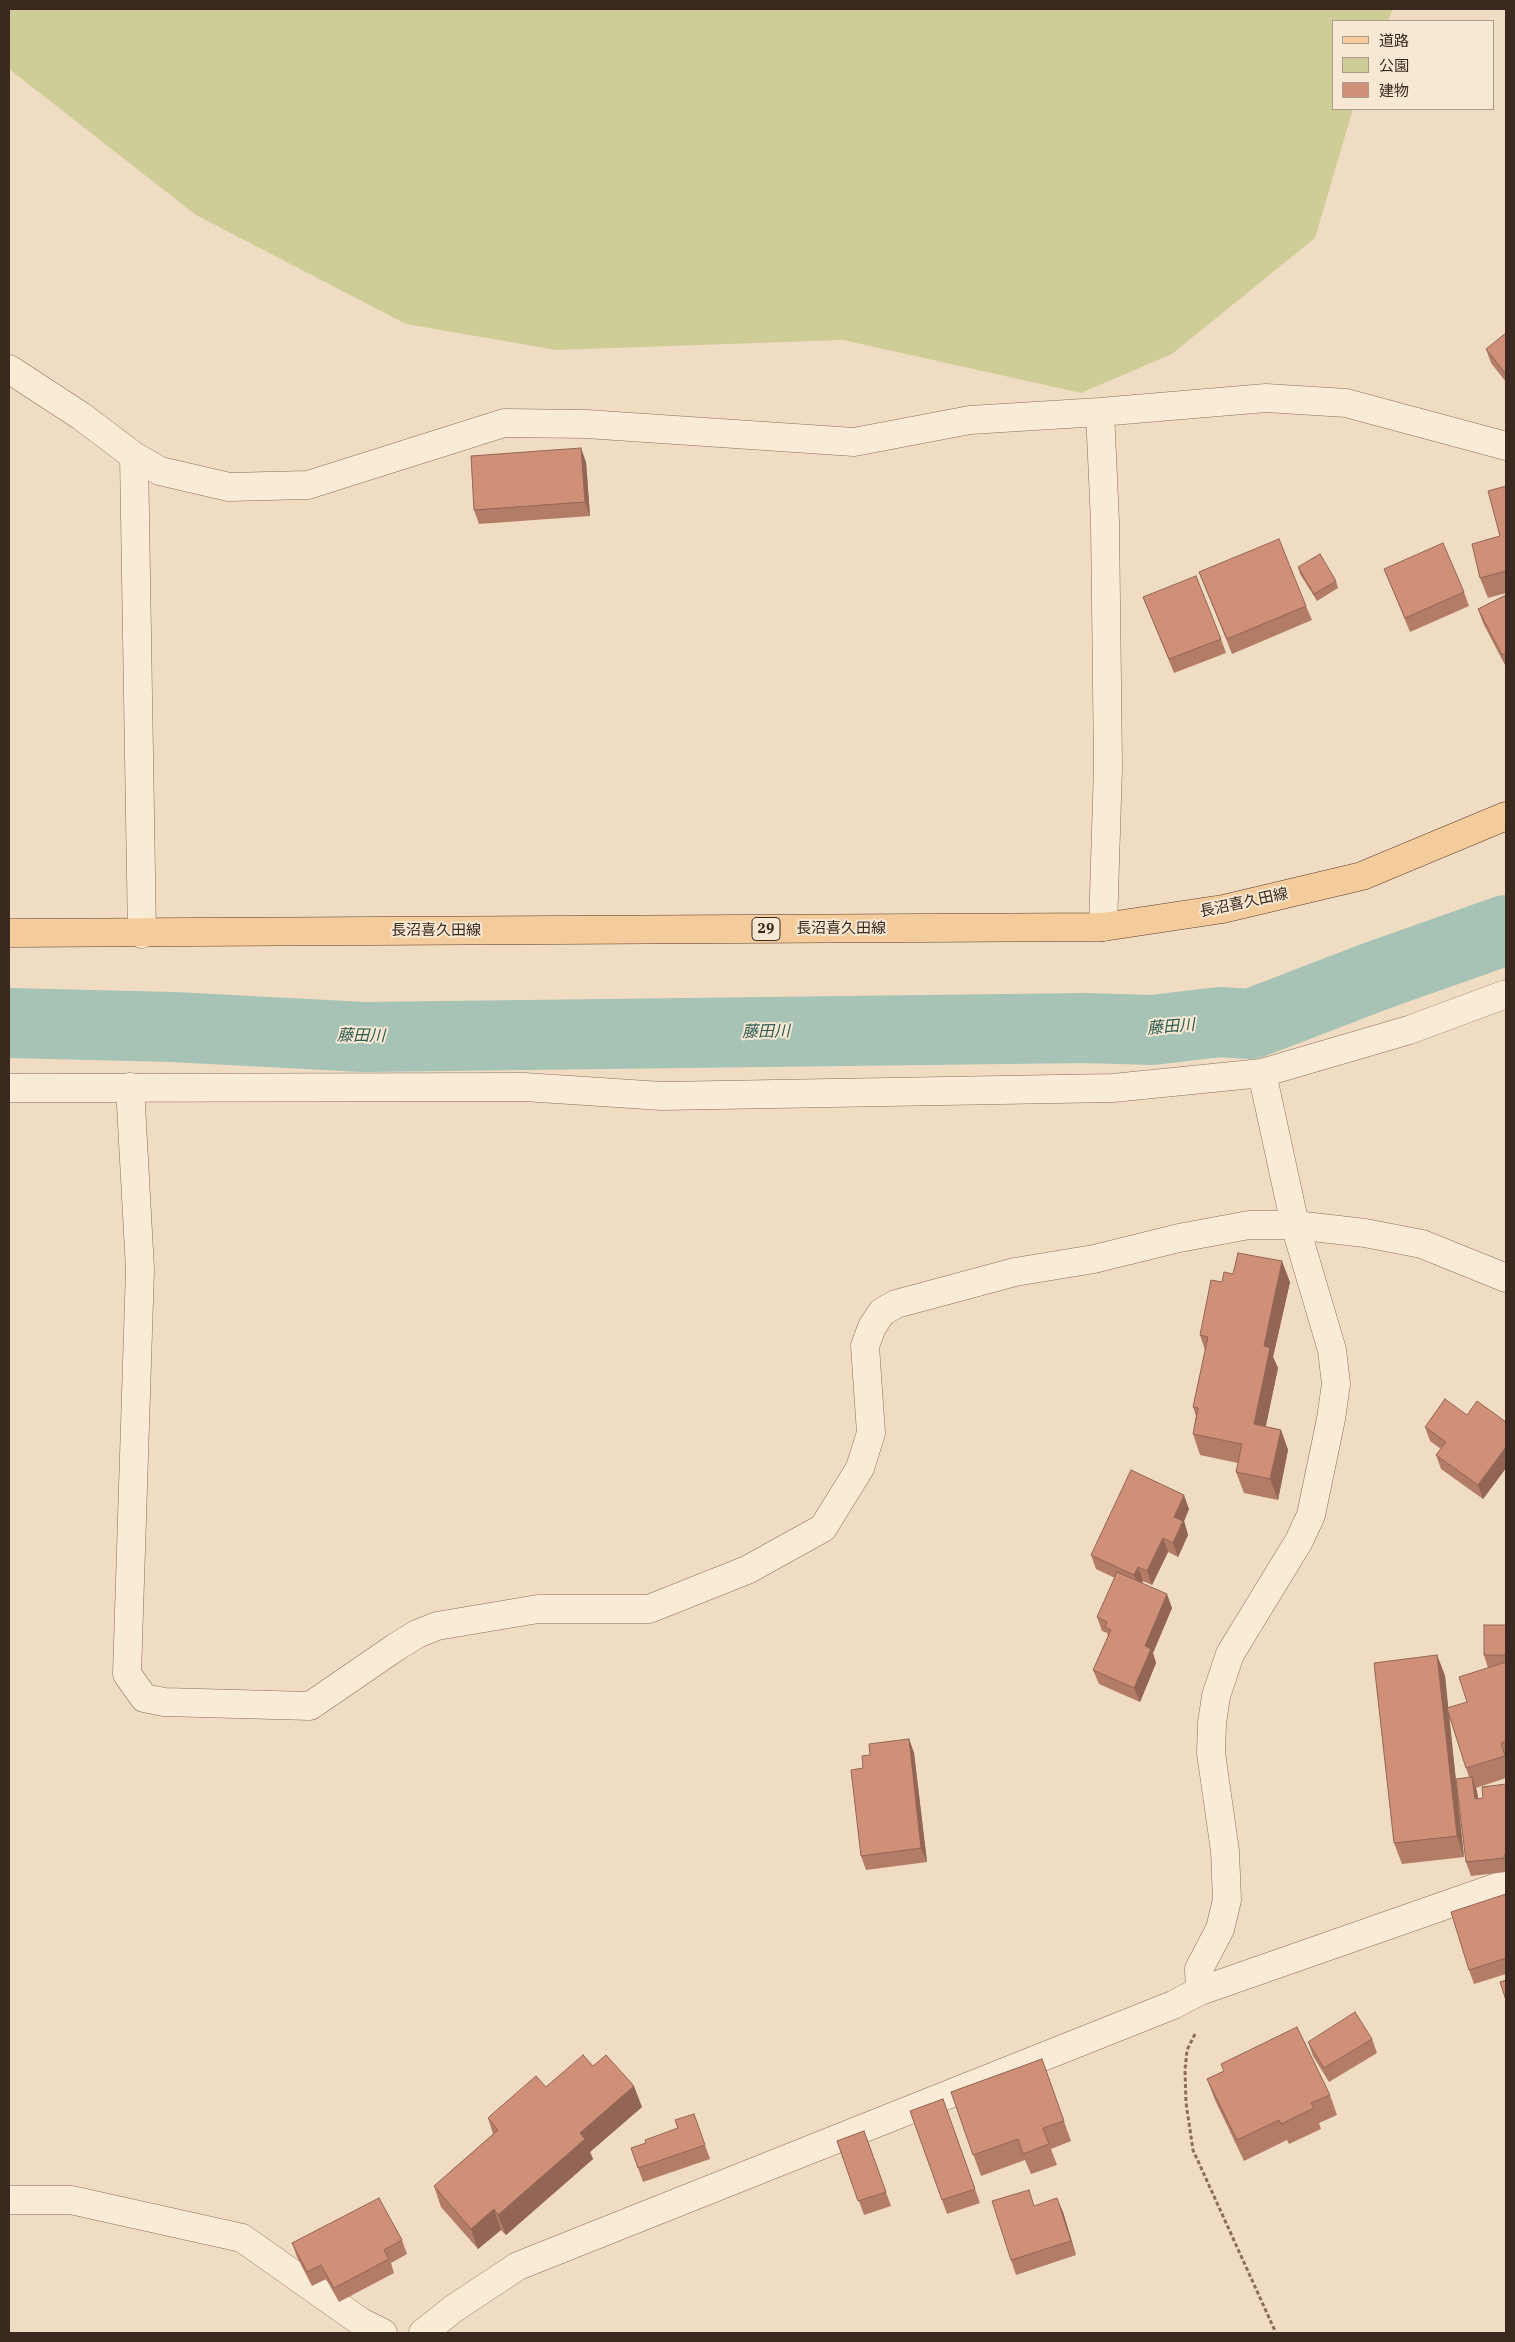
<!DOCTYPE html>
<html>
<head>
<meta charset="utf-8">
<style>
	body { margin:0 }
	#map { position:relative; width:1515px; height:2342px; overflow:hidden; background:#f0dcc3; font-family:"IBM Plex Serif","Noto Sans JP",serif }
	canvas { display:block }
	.frame { position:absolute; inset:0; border:10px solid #3b281e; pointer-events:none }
	.legend { position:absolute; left:1332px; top:20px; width:162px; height:90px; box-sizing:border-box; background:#f7e8d3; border:1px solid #ac9b8b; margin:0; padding:6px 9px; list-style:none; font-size:15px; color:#3b281e }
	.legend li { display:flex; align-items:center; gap:10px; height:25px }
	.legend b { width:25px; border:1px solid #ac9b8b }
</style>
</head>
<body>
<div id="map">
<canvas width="1515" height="2342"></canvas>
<div class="frame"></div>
<ul class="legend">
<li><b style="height:6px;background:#f4cb9a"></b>道路</li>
<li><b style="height:14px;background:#cfcd97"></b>公園</li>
<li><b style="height:14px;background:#d09078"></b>建物</li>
</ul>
</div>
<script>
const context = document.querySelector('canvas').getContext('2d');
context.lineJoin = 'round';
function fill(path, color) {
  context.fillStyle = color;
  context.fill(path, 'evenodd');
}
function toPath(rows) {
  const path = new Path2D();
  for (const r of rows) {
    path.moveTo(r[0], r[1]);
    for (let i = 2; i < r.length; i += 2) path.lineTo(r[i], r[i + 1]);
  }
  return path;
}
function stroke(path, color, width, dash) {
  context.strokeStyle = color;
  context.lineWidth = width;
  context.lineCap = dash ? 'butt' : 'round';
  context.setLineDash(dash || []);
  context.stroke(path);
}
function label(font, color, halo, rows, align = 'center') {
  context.font = font + ' "IBM Plex Serif","Noto Sans JP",serif';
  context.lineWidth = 4;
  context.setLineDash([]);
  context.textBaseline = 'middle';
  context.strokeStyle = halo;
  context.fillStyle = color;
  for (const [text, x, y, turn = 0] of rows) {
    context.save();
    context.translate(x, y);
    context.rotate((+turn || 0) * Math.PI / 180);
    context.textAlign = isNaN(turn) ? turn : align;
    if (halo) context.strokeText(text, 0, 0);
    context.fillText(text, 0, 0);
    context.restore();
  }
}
fill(toPath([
	[9,9,1393,9,1388,21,1334,21,1334,109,1353,109,1315,238,1172,354,1081,393,843,340,556,350,406,324,196,215,9,69]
]), '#cfcd97');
stroke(toPath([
	[9,1023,173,1027,364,1037,1086,1028,1152,1030,1220,1022,1251,1024,1376,976,1506,930]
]), '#a6c3b6', 70);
const street = toPath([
	[9,369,81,416,134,456,160,471,229,487,308,485,504,423,586,424,854,442,970,420,1100,412,1266,398,1346,403,1506,446],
	[1100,412,1105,522,1108,767,1103,927],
	[134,456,142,934],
	[130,1087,140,1269,127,1674,144,1698,164,1702,310,1706,396,1647,417,1634,437,1626,538,1609,649,1609,747,1570,823,1528,860,1468,871,1433,865,1346,872,1327,882,1312,896,1304,1015,1272,1094,1259,1179,1238,1249,1225,1295,1225,1365,1233,1422,1244,1506,1278],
	[9,1088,524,1087,662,1096,1113,1088,1262,1073,1409,1030,1506,994],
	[1200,1991,1199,1969,1220,1929,1227,1900,1225,1851,1211,1753,1212,1723,1216,1696,1230,1654,1299,1541,1311,1515,1331,1419,1336,1384,1332,1350,1295,1225,1262,1073],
	[9,2200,71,2200,242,2238,361,2322,383,2333],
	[423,2333,453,2309,518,2266,1173,2005,1200,1991,1506,1884]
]);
const primary = toPath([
	[9,933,1103,927,1223,909,1362,876,1506,816]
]);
stroke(street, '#8b6d59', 29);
stroke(primary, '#593c2d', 29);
stroke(toPath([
	[1195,2034,1187,2050,1185,2070,1186,2103,1193,2150,1276,2333]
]), '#8b6d59', 3, [4, 2.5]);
stroke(street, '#faebd7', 28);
stroke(primary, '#f4cb9a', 28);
fill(toPath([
	[1506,333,1506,382,1491,363,1486,349],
	[586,462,590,516,479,524,474,510],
	[1506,486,1506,593,1488,598,1480,578,1500,536],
	[1298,567,1336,581,1338,588,1317,601,1300,574],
	[1384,569,1464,592,1469,606,1410,632],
	[1199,572,1306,606,1312,620,1232,654],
	[1506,595,1506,667,1483,623,1478,609],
	[1143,597,1221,639,1226,653,1174,673],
	[1290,1282,1273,1357,1278,1368,1265,1427,1281,1430,1288,1450,1278,1500,1244,1493,1236,1472,1238,1463,1200,1455,1193,1434,1196,1416,1193,1407,1205,1350,1200,1335],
	[1467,1415,1506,1422,1506,1468,1483,1499,1441,1469,1436,1455,1441,1449,1430,1441,1425,1427],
	[1189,1509,1184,1521,1188,1535,1178,1557,1168,1552,1152,1585,1143,1581,1142,1583,1172,1608,1153,1653,1156,1663,1140,1702,1099,1684,1093,1670,1108,1636,1107,1633,1102,1631,1097,1617,1115,1578,1096,1569,1091,1555],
	[1506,1625,1506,1778,1476,1788,1478,1798,1483,1798,1506,1784,1506,1872,1471,1876,1466,1862,1469,1777,1449,1716,1464,1857,1402,1864,1394,1843,1437,1655,1445,1676,1448,1708,1467,1702,1488,1668,1484,1655],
	[909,1739,914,1753,927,1862,866,1870,861,1856,863,1768,870,1755],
	[1506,1894,1506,1974,1474,1984,1469,1970],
	[1372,2039,1377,2053,1329,2082,1313,2056,1308,2042],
	[1042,2059,1071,2141,1051,2149,1057,2165,1031,2174,1025,2160,981,2176,951,2092],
	[1221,2064,1330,2095,1337,2115,1319,2123,1321,2129,1289,2144,1287,2140,1244,2161,1215,2100,1207,2079,1224,2071],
	[593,2066,642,2107,590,2152,593,2159,506,2235,501,2230,478,2249,441,2207,434,2186,493,2134,488,2118,546,2087],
	[943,2099,980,2203,947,2214,910,2111],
	[699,2128,710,2159,643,2182,638,2168],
	[864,2131,891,2206,864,2215,837,2141],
	[1034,2205,1063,2212,1076,2255,1016,2275,1011,2260],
	[402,2240,407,2254,391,2263,394,2273,339,2302,326,2279,312,2286,297,2257,292,2243]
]), '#b37c67');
fill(toPath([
	[581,448,586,462,590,516,585,502],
	[1282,1261,1290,1282,1273,1357,1278,1368,1262,1445,1254,1424,1264,1346],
	[1281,1430,1288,1450,1278,1500,1270,1479],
	[1506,1447,1506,1468,1483,1499,1478,1485],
	[1184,1495,1189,1509,1184,1521,1188,1535,1178,1557,1173,1543,1174,1517],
	[1163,1538,1168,1552,1152,1585,1147,1571],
	[1138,1567,1143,1581,1139,1589,1134,1575],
	[1167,1594,1172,1608,1153,1653,1156,1663,1140,1702,1134,1688,1145,1646],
	[1437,1655,1445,1676,1464,1857,1457,1836],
	[909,1739,914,1753,927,1862,921,1848],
	[1472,1777,1477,1791,1480,1813,1475,1799],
	[634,2086,642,2107,590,2152,593,2159,506,2235,498,2215,580,2133],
	[1057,2198,1063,2212,1076,2255,1071,2241],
	[494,2209,501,2230,478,2249,471,2229]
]), '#926554');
const building = toPath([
	[1506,333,1506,374,1486,349,1506,333],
	[581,448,585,502,474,510,471,456,581,448],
	[1506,486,1506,571,1480,578,1472,544,1500,536,1488,491,1506,486],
	[1279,539,1306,606,1227,639,1199,572,1279,539],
	[1443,543,1464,592,1405,618,1384,569,1443,543],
	[1320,554,1336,581,1314,594,1298,567,1320,554],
	[1196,576,1221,639,1169,659,1143,597,1196,576],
	[1506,595,1506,653,1502,655,1478,609,1506,595],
	[1238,1253,1282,1261,1264,1346,1270,1348,1254,1424,1281,1430,1270,1479,1236,1472,1242,1444,1193,1434,1198,1408,1193,1407,1208,1337,1200,1335,1211,1280,1222,1282,1224,1272,1233,1274,1238,1253],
	[1445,1399,1467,1415,1477,1401,1506,1422,1506,1447,1478,1485,1436,1455,1446,1442,1425,1427,1445,1399],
	[1131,1470,1184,1495,1174,1517,1183,1521,1173,1543,1163,1538,1147,1571,1138,1567,1134,1575,1091,1555,1131,1470],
	[1117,1572,1167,1594,1145,1646,1151,1649,1134,1688,1093,1670,1111,1630,1105,1627,1107,1622,1097,1617,1117,1572],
	[1484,1625,1506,1625,1506,1655,1484,1655,1484,1625],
	[1437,1655,1457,1836,1394,1843,1374,1663,1437,1655],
	[1506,1662,1506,1741,1501,1743,1505,1756,1466,1768,1447,1708,1467,1702,1459,1677,1506,1662],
	[909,1739,921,1848,861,1856,851,1770,863,1768,862,1756,870,1755,869,1744,909,1739],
	[1472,1777,1475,1799,1483,1798,1482,1787,1506,1784,1506,1855,1504,1855,1504,1858,1466,1862,1456,1779,1472,1777],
	[1506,1894,1506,1958,1469,1970,1451,1912,1506,1894],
	[1506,1980,1506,2000,1500,1982,1506,1980],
	[1355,2012,1372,2039,1324,2068,1308,2042,1355,2012],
	[1297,2027,1330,2095,1311,2103,1314,2108,1281,2124,1279,2120,1237,2140,1207,2079,1224,2071,1221,2064,1297,2027],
	[583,2055,593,2066,606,2055,634,2086,580,2133,585,2139,498,2215,494,2209,471,2229,434,2186,498,2130,488,2118,490,2116,536,2076,546,2087,583,2055],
	[1042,2059,1064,2121,1043,2128,1049,2144,1023,2154,1018,2139,973,2155,951,2092,1042,2059],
	[943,2099,975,2189,942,2200,910,2111,943,2099],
	[694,2114,705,2145,638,2168,631,2148,646,2143,645,2140,678,2128,675,2120,694,2114],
	[864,2131,886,2192,858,2201,837,2141,864,2131],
	[1029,2190,1034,2206,1057,2198,1071,2241,1011,2260,992,2201,1029,2190],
	[379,2198,402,2240,384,2250,389,2259,334,2288,321,2265,307,2272,292,2243,379,2198]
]);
fill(building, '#d09078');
stroke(building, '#926554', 1);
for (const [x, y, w] of [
	[766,929,28]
]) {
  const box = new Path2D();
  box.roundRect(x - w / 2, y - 11.5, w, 23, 4);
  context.fillStyle = '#f7e8d3';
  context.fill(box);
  stroke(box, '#3b281e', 1);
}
label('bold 14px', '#3b281e', null, [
	["29",766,929]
]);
label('15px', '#3b281e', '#f7e8d3', [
	["長沼喜久田線",1244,903,-12],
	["長沼喜久田線",841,929],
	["長沼喜久田線",436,931]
]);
label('italic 16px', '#2c5b51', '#f7e8d3', [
	["藤田川",1171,1027,-5],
	["藤田川",766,1032,-1],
	["藤田川",361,1036,1]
]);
</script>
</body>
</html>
